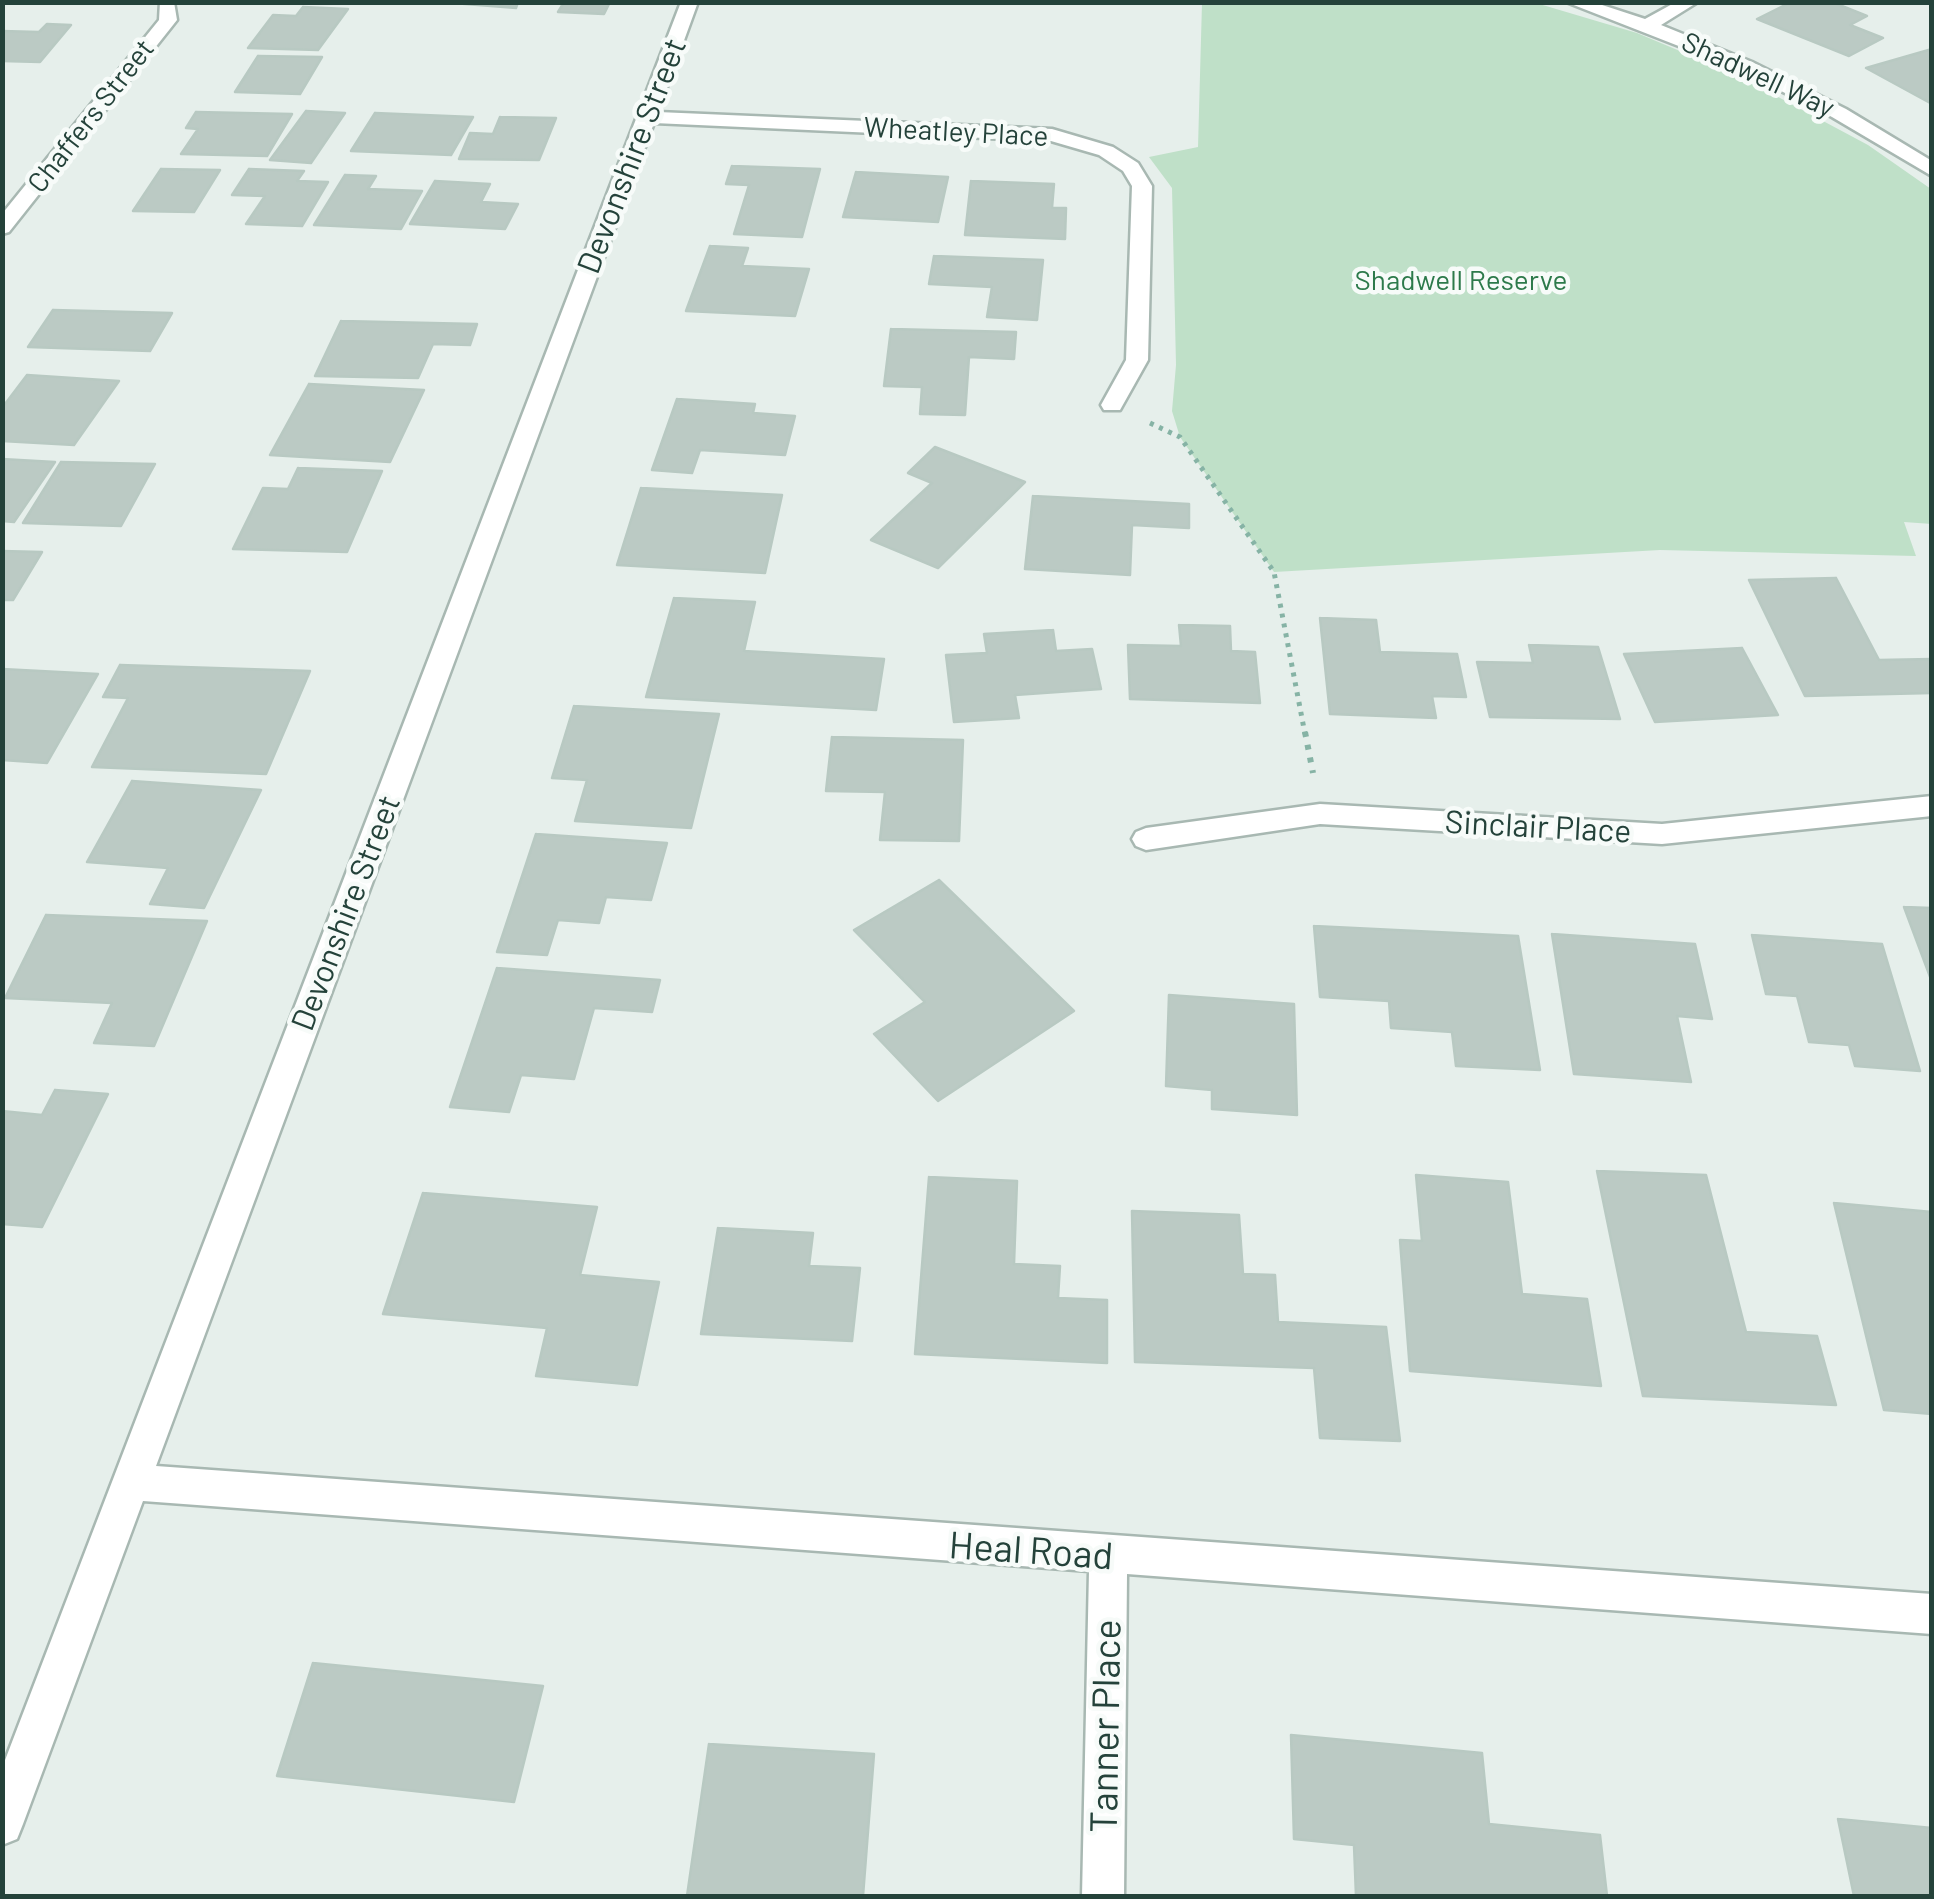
<!DOCTYPE html>
<html>
<head>
<meta charset="utf-8">
<style>
	body { margin:0 }
	#map { position:relative; width:1934px; height:1899px; overflow:hidden; background:#e6efeb; font-family:Barlow,sans-serif }
	canvas { display:block }
	.frame { position:absolute; inset:0; border:5px solid #24423a; pointer-events:none }
</style>
</head>
<body>
<div id="map">
<canvas width="1934" height="1899"></canvas>
<div class="frame"></div>
</div>
<script>
const context = document.querySelector('canvas').getContext('2d');
context.lineJoin = 'round';
function fill(path, color) {
  context.fillStyle = color;
  context.fill(path, 'evenodd');
}
function toPath(rows) {
  const path = new Path2D();
  for (const r of rows) {
    path.moveTo(r[0], r[1]);
    for (let i = 2; i < r.length; i += 2) path.lineTo(r[i], r[i + 1]);
  }
  return path;
}
function stroke(path, color, width, dash) {
  context.strokeStyle = color;
  context.lineWidth = width;
  context.lineCap = dash ? 'butt' : 'round';
  context.setLineDash(dash || []);
  context.stroke(path);
}
function label(font, color, halo, rows, align = 'center') {
  context.font = font + ' Barlow,sans-serif';
  context.lineWidth = 9;
  context.setLineDash([]);
  context.textBaseline = 'middle';
  context.strokeStyle = halo;
  context.fillStyle = color;
  for (const [text, x, y, turn = 0] of rows) {
    context.save();
    context.translate(x, y);
    context.rotate((+turn || 0) * Math.PI / 180);
    context.textAlign = isNaN(turn) ? turn : align;
    if (halo) context.strokeText(text, 0, 0);
    context.fillText(text, 0, 0);
    context.restore();
  }
}
fill(toPath([
	[1202,3,1536,3,1637,33,1737,75,1868,145,1931,189,1932,524,1904,522,1916,556,1660,550,1274,572,1180,437,1172,411,1176,365,1172,188,1149,157,1198,147]
]), '#bfe0c8');
const building = toPath([
	[440,2,518,2,516,8,440,2],
	[536,2,610,2,604,14,558,12,563,4,536,2],
	[1791,2,1832,2,1867,16,1850,25,1883,38,1849,56,1757,19,1791,2],
	[303,7,348,9,318,50,248,48,273,15,296,16,303,7],
	[47,24,71,25,40,62,2,61,2,31,39,32,47,24],
	[1932,49,1932,104,1866,68,1932,49],
	[258,56,322,57,300,94,235,92,258,56],
	[306,111,345,113,311,163,270,160,306,111],
	[196,112,292,114,267,156,181,154,198,129,186,128,196,112],
	[375,113,473,117,451,155,351,151,375,113],
	[500,117,556,118,539,160,459,159,470,133,493,134,500,117],
	[732,166,820,169,802,237,734,234,749,185,726,184,732,166],
	[161,169,220,170,194,212,133,211,161,169],
	[249,169,304,171,297,181,328,182,302,226,246,224,265,196,232,195,249,169],
	[856,172,948,177,938,222,843,217,856,172],
	[345,175,376,176,368,189,422,191,401,229,314,225,345,175],
	[435,181,490,184,481,202,518,204,505,229,410,224,435,181],
	[971,181,1054,184,1052,208,1066,208,1065,239,965,235,971,181],
	[710,246,748,248,742,266,809,269,795,316,686,311,710,246],
	[934,256,1043,260,1037,320,987,317,992,287,929,284,934,256],
	[53,310,172,313,150,351,28,347,53,310],
	[341,321,477,324,470,345,433,344,418,378,315,376,341,321],
	[891,329,1016,332,1014,359,969,357,965,415,920,414,922,387,884,386,891,329],
	[27,375,119,381,74,445,2,441,2,408,27,375],
	[309,384,424,390,390,462,270,455,309,384],
	[677,399,755,404,753,413,795,416,785,455,700,450,692,473,652,470,677,399],
	[935,447,1025,482,938,568,871,540,932,483,908,473,935,447],
	[2,459,55,462,14,522,2,521,2,459],
	[61,462,155,464,121,526,23,523,61,462],
	[298,468,382,471,347,552,233,549,263,488,288,489,298,468],
	[641,488,782,495,765,573,617,565,641,488],
	[1033,496,1189,504,1189,528,1132,525,1130,575,1025,569,1033,496],
	[2,551,42,552,13,600,2,600,2,551],
	[1836,578,1879,660,1932,659,1932,693,1805,696,1749,580,1836,578],
	[674,598,755,602,744,651,884,659,876,710,646,697,674,598],
	[1320,618,1376,620,1380,652,1457,654,1466,697,1432,696,1436,718,1330,714,1320,618],
	[1179,625,1230,626,1231,651,1255,652,1260,703,1130,699,1128,645,1181,646,1179,625],
	[1053,630,1056,651,1092,649,1101,689,1015,695,1019,718,954,722,946,655,987,653,984,634,1053,630],
	[1529,645,1598,647,1620,719,1490,717,1477,662,1533,663,1529,645],
	[1742,648,1778,715,1655,722,1624,654,1742,648],
	[120,665,310,671,266,774,92,767,128,698,103,697,120,665],
	[2,669,98,674,47,763,2,760,2,669],
	[574,706,719,714,691,828,575,821,587,780,552,778,574,706],
	[832,737,963,740,959,841,880,840,885,792,826,791,832,737],
	[132,781,261,790,204,908,150,904,168,868,87,862,132,781],
	[536,834,667,843,651,900,606,897,599,923,558,920,547,955,497,952,536,834],
	[939,880,1074,1011,938,1101,874,1034,925,1002,854,930,939,880],
	[1904,907,1932,908,1932,982,1904,907],
	[46,915,207,921,154,1046,94,1043,112,1003,5,998,46,915],
	[1314,926,1518,936,1540,1070,1456,1066,1452,1032,1391,1028,1389,1001,1320,997,1314,926],
	[1552,934,1695,944,1712,1019,1677,1016,1691,1082,1574,1074,1552,934],
	[1752,935,1882,944,1920,1071,1855,1066,1849,1045,1809,1042,1797,996,1766,994,1752,935],
	[497,968,660,980,652,1012,594,1008,574,1079,521,1075,509,1112,450,1107,497,968],
	[1169,995,1294,1004,1297,1115,1212,1109,1212,1090,1166,1086,1169,995],
	[55,1090,108,1094,42,1227,2,1224,2,1111,42,1115,55,1090],
	[1597,1171,1706,1175,1746,1332,1817,1336,1836,1405,1643,1396,1597,1171],
	[1416,1175,1508,1182,1522,1294,1587,1299,1601,1386,1410,1371,1400,1240,1422,1241,1416,1175],
	[929,1177,1017,1181,1014,1264,1060,1266,1058,1298,1107,1300,1107,1363,915,1354,929,1177],
	[423,1193,597,1207,580,1275,659,1282,637,1385,536,1376,547,1328,383,1314,423,1193],
	[1834,1203,1932,1212,1932,1414,1884,1410,1834,1203],
	[1132,1211,1239,1215,1243,1274,1275,1275,1278,1322,1386,1327,1400,1441,1320,1438,1314,1368,1135,1362,1132,1211],
	[718,1228,813,1233,809,1266,860,1268,852,1341,701,1334,718,1228],
	[313,1663,543,1686,514,1802,277,1776,313,1663],
	[1291,1735,1482,1753,1489,1824,1600,1835,1607,1896,1356,1896,1354,1845,1294,1839,1291,1735],
	[709,1744,874,1754,863,1896,687,1896,709,1744],
	[1838,1819,1932,1828,1932,1896,1854,1896,1838,1819]
]);
fill(building, '#bbcac4');
stroke(building, '#b8c9c2', 2.5);
const minor = toPath([
	[160,2,174,2,177,20,9,232,2,234,2,214,159,20,160,2],
	[681,2,698,2,658,112,1052,129,1113,147,1138,163,1152,186,1148,360,1120,410,1104,410,1101,405,1126,360,1132,186,1123,171,1099,155,1051,141,654,123,156,1466,1932,1594,1932,1634,1127,1574,1124,1896,1082,1896,1089,1571,143,1501,23,1824,17,1839,2,1845,2,1768,681,2],
	[1566,2,1593,2,1645,19,1676,2,1698,2,1661,25,1752,62,1846,109,1932,161,1932,176,1832,117,1740,70,1566,2],
	[1932,796,1932,816,1662,844,1320,824,1146,850,1136,846,1132,839,1136,832,1146,828,1320,804,1662,824,1932,796]
]);
stroke(minor, '#a8b8b2', 5);
stroke(toPath([
	[1150,423,1180,437,1274,572,1305,734]
]), '#86b3a5', 5, [4, 6]);
stroke(toPath([
	[1305,732,1313,773]
]), '#86b3a5', 6, [5, 8]);
fill(minor, '#fff');
label('28px', '#24423a', '#f7fbf9', [
	["Shadwell Way",1758,75,25],
	["Chaffers Street",91,116,-52],
	["Wheatley Place",956,132,3]
]);
label('28px', '#2d7a4b', '#f7fbf9', [
	["Shadwell Reserve",1461,281]
]);
label('32px', '#24423a', '#f7fbf9', [
	["Devonshire Street",632,156,-69],
	["Sinclair Place",1538,827,3],
	["Devonshire Street",346,913,-69]
]);
label('38px', '#24423a', '#f7fbf9', [
	["Heal Road",1031,1551,4],
	["Tanner Place",1106,1726,-89]
]);
</script>
</body>
</html>
